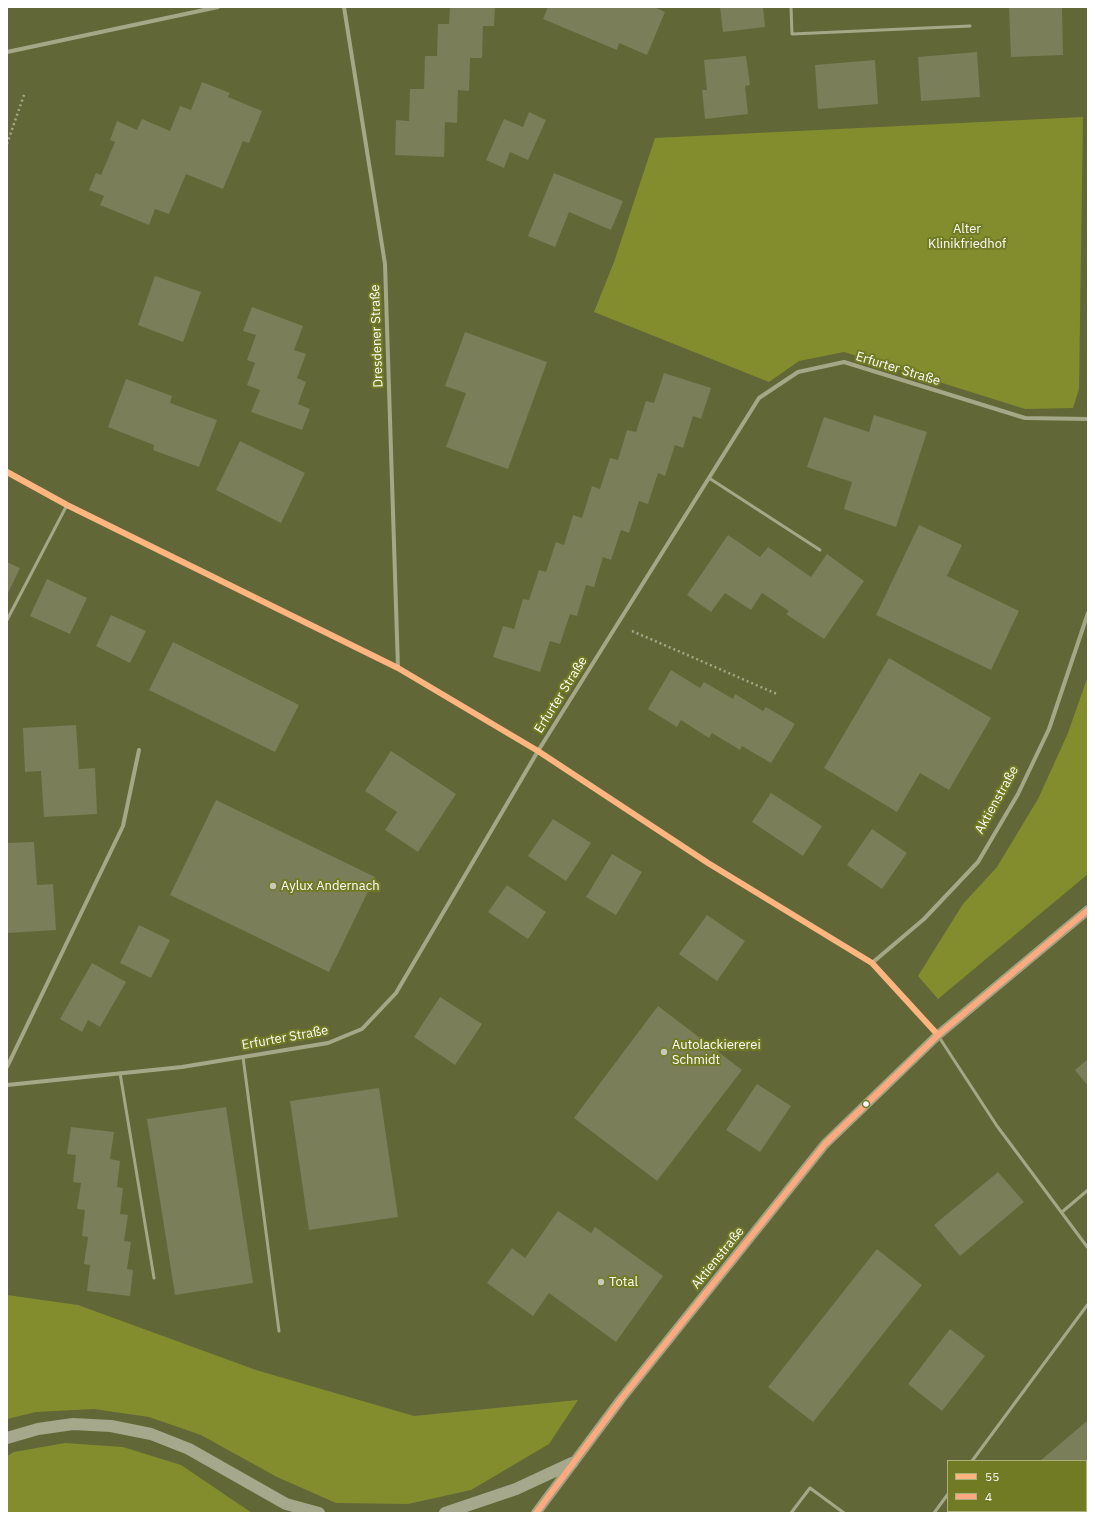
<!DOCTYPE html>
<html>
<head>
<meta charset="utf-8">
<style>
	body { margin:0 }
	#map { position:relative; width:1095px; height:1520px; overflow:hidden; background:#626737; font-family:"IBM Plex Sans",sans-serif }
	canvas { display:block }
	.frame { position:absolute; inset:0; border:8px solid #fff; pointer-events:none }
	.legend { position:absolute; left:947px; top:1460px; width:140px; height:52px; box-sizing:border-box; background:#717b23; border:1px solid #aab07b; margin:0; padding:5px 7px; list-style:none; font-size:12px; color:#fff }
	.legend li { display:flex; align-items:center; gap:8px; height:20px }
	.legend b { width:20px; border:1px solid #aab07b }
</style>
</head>
<body>
<div id="map">
<canvas width="1095" height="1520"></canvas>
<div class="frame"></div>
<ul class="legend">
<li><b style="height:5px;background:#ffb580"></b>55</li>
<li><b style="height:5px;background:#ffa980"></b>4</li>
</ul>
</div>
<script>
const context = document.querySelector('canvas').getContext('2d');
context.lineJoin = 'round';
function fill(path, color) {
  context.fillStyle = color;
  context.fill(path, 'evenodd');
}
function toPath(rows) {
  const path = new Path2D();
  for (const r of rows) {
    path.moveTo(r[0], r[1]);
    for (let i = 2; i < r.length; i += 2) path.lineTo(r[i], r[i + 1]);
  }
  return path;
}
function stroke(path, color, width, dash) {
  context.strokeStyle = color;
  context.lineWidth = width;
  context.lineCap = dash ? 'butt' : 'round';
  context.setLineDash(dash || []);
  context.stroke(path);
}
function label(font, color, halo, rows, align = 'center') {
  context.font = font + ' "IBM Plex Sans",sans-serif';
  context.lineWidth = 4;
  context.setLineDash([]);
  context.textBaseline = 'middle';
  context.strokeStyle = halo;
  context.fillStyle = color;
  for (const [text, x, y, turn = 0] of rows) {
    context.save();
    context.translate(x, y);
    context.rotate((+turn || 0) * Math.PI / 180);
    context.textAlign = isNaN(turn) ? turn : align;
    if (halo) context.strokeText(text, 0, 0);
    context.fillText(text, 0, 0);
    context.restore();
  }
}
fill(toPath([
	[1083,117,1079,389,1073,408,1025,409,844,352,799,361,769,382,594,312,614,262,655,138],
	[1088,676,1088,874,938,999,918,976,963,904,997,867,1038,799,1068,733],
	[7,1295,78,1305,256,1370,414,1416,578,1400,549,1444,471,1490,408,1504,336,1503,277,1477,201,1435,149,1417,94,1409,36,1412,7,1419],
	[65,1443,123,1447,181,1465,252,1513,7,1513,7,1456,14,1452]
]), '#838d2e');
fill(toPath([
	[450,7,495,7,494,26,483,26,482,58,470,58,469,91,458,90,457,123,445,122,444,157,395,155,396,120,409,121,410,89,424,89,425,56,437,56,438,24,449,24],
	[548,7,654,7,665,12,647,55,619,43,617,50,543,19],
	[720,7,763,7,765,27,723,32],
	[1009,7,1062,7,1063,55,1011,57],
	[977,52,980,97,921,101,918,57],
	[746,56,750,85,745,86,748,114,705,119,702,90,707,90,704,60],
	[875,60,878,104,818,109,815,65],
	[202,82,230,93,228,97,262,111,249,143,243,141,223,189,186,174,169,214,155,209,149,225,100,205,104,196,89,190,96,173,101,175,115,142,110,140,117,121,137,130,142,119,170,131,180,106,191,110],
	[529,112,546,120,528,160,510,152,504,168,486,160,504,119,523,127],
	[554,173,623,201,611,230,569,212,555,247,528,236],
	[155,276,201,292,183,342,138,325],
	[252,307,303,326,294,350,306,354,297,378,306,382,298,404,310,409,302,430,251,412,260,390,247,385,255,363,247,360,256,335,243,331],
	[465,332,547,362,508,469,446,447,466,393,445,386],
	[664,373,711,388,701,419,693,416,683,448,675,445,665,476,658,473,648,504,639,501,629,533,621,530,611,560,603,557,594,587,586,585,577,616,570,614,560,644,550,641,540,672,493,657,503,626,514,629,523,599,529,600,539,570,546,572,556,542,564,545,573,515,582,518,592,486,600,489,610,458,618,460,627,430,636,432,646,401,654,403],
	[126,379,172,396,170,403,217,420,199,467,153,450,154,445,108,427],
	[874,415,927,432,896,527,844,509,852,482,807,467,824,417,869,432],
	[240,441,305,473,281,523,216,490],
	[919,525,962,545,947,576,1019,611,991,670,876,615],
	[728,535,760,557,768,547,811,577,827,554,864,581,824,639,786,614,789,611,762,593,751,610,725,593,711,612,687,595],
	[7,562,20,568,7,595],
	[47,579,87,598,70,634,30,616],
	[111,615,146,631,130,663,96,646],
	[173,642,299,705,275,752,149,690],
	[889,658,991,718,949,790,920,773,897,812,824,768],
	[671,670,700,688,704,682,733,699,735,694,763,711,766,707,795,724,771,763,742,746,740,750,712,733,709,738,681,720,677,727,648,709],
	[76,725,79,769,95,768,97,814,44,817,41,771,25,772,23,728],
	[391,751,456,794,418,852,385,830,397,812,365,791],
	[771,793,822,826,803,856,752,822],
	[216,800,375,877,329,972,170,895],
	[553,819,591,843,566,881,528,856],
	[872,829,907,853,882,889,847,865],
	[34,842,37,885,53,884,56,930,7,933,7,843],
	[612,854,642,872,616,915,586,897],
	[507,885,546,912,528,939,488,912],
	[707,915,745,941,717,981,679,954],
	[139,925,170,940,151,978,120,963],
	[92,963,126,982,100,1027,88,1020,82,1032,60,1019],
	[440,997,482,1024,455,1065,414,1037],
	[658,1006,742,1070,657,1181,574,1118],
	[1088,1059,1088,1086,1075,1070],
	[757,1084,791,1106,760,1152,726,1130],
	[379,1088,398,1217,309,1230,290,1101],
	[226,1107,253,1283,175,1295,147,1119],
	[71,1127,114,1132,110,1159,120,1161,117,1187,123,1188,120,1214,128,1215,124,1241,131,1242,127,1269,133,1270,130,1296,87,1291,90,1265,84,1264,88,1237,82,1236,85,1210,77,1209,81,1183,73,1182,76,1155,67,1154],
	[998,1172,1024,1202,960,1256,934,1225],
	[558,1211,591,1233,595,1227,663,1276,616,1342,549,1293,533,1316,487,1283,512,1248,525,1258],
	[877,1249,922,1285,813,1422,768,1387],
	[950,1329,985,1356,942,1411,908,1384],
	[1088,1420,1088,1513,1069,1513,1070,1511,1086,1511,1086,1461,1040,1461]
]), '#7a7e59');
stroke(toPath([
	[7,144,25,92],
	[632,631,777,694]
]), '#a4a887', 2.5, [2, 3]);
stroke(toPath([
	[791,7,792,34,970,26],
	[709,478,820,550],
	[7,620,67,505],
	[939,1037,997,1126,1088,1248],
	[243,1057,279,1331],
	[120,1073,154,1278],
	[1062,1212,1088,1190],
	[972,1461,1088,1304],
	[791,1513,810,1488,844,1513],
	[934,1513,948,1494]
]), '#a4a887', 3);
stroke(toPath([
	[344,7,385,264,398,668],
	[7,52,218,7],
	[7,472,67,505,398,668,538,751,708,863,872,963,938,1035],
	[872,963,924,919,978,862,1018,794,1049,729,1088,613],
	[7,1067,123,826,139,750],
	[7,1085,182,1067,328,1043,362,1029,396,993,538,751,759,398,798,372,844,362,1025,418,1088,419]
]), '#a4a887', 4);
stroke(toPath([
	[536,1513,621,1399,825,1144,938,1035,1088,910]
]), '#9fa382', 10);
stroke(toPath([
	[7,1438,38,1429,73,1424,111,1426,151,1434,189,1449,286,1504,319,1513],
	[445,1513,516,1489,572,1463]
]), '#a5a88a', 12);
stroke(toPath([
	[7,472,67,505,398,668,538,751,708,863,872,963,938,1035]
]), '#ffb580', 6);
stroke(toPath([
	[536,1513,621,1399,825,1144,938,1035,1088,910]
]), '#ffa980', 6);
for (const [x, y, r, color] of [
	[273,886,4,"#c8cab9"],
	[664,1052,4,"#c8cab9"],
	[866,1104,3.5,"#fff"],
	[601,1282,4,"#c8cab9"]
]) {
  const dot = new Path2D();
  dot.arc(x, y, r, 0, 2 * Math.PI);
  context.fillStyle = color;
  context.fill(dot);
  stroke(dot, '#717b23', 1.5);
}
label('13px', '#fdfdf7', '#717b23', [
	["Alter",967,229],
	["Klinikfriedhof",967,244]
]);
label('13px', '#fff', '#717b23', [
	["Dresdener Straße",377,336,-92],
	["Erfurter Straße",898,369,17],
	["Erfurter Straße",561,695,-58],
	["Aktienstraße",997,800,-61],
	["Erfurter Straße",285,1038,-10],
	["Aktienstraße",718,1258,-51]
]);
label('13px', '#fff', '#717b23', [
	["Aylux Andernach",281,886],
	["Autolackiererei",672,1045],
	["Schmidt",672,1060],
	["Total",609,1282]
], 'left');
</script>
</body>
</html>
